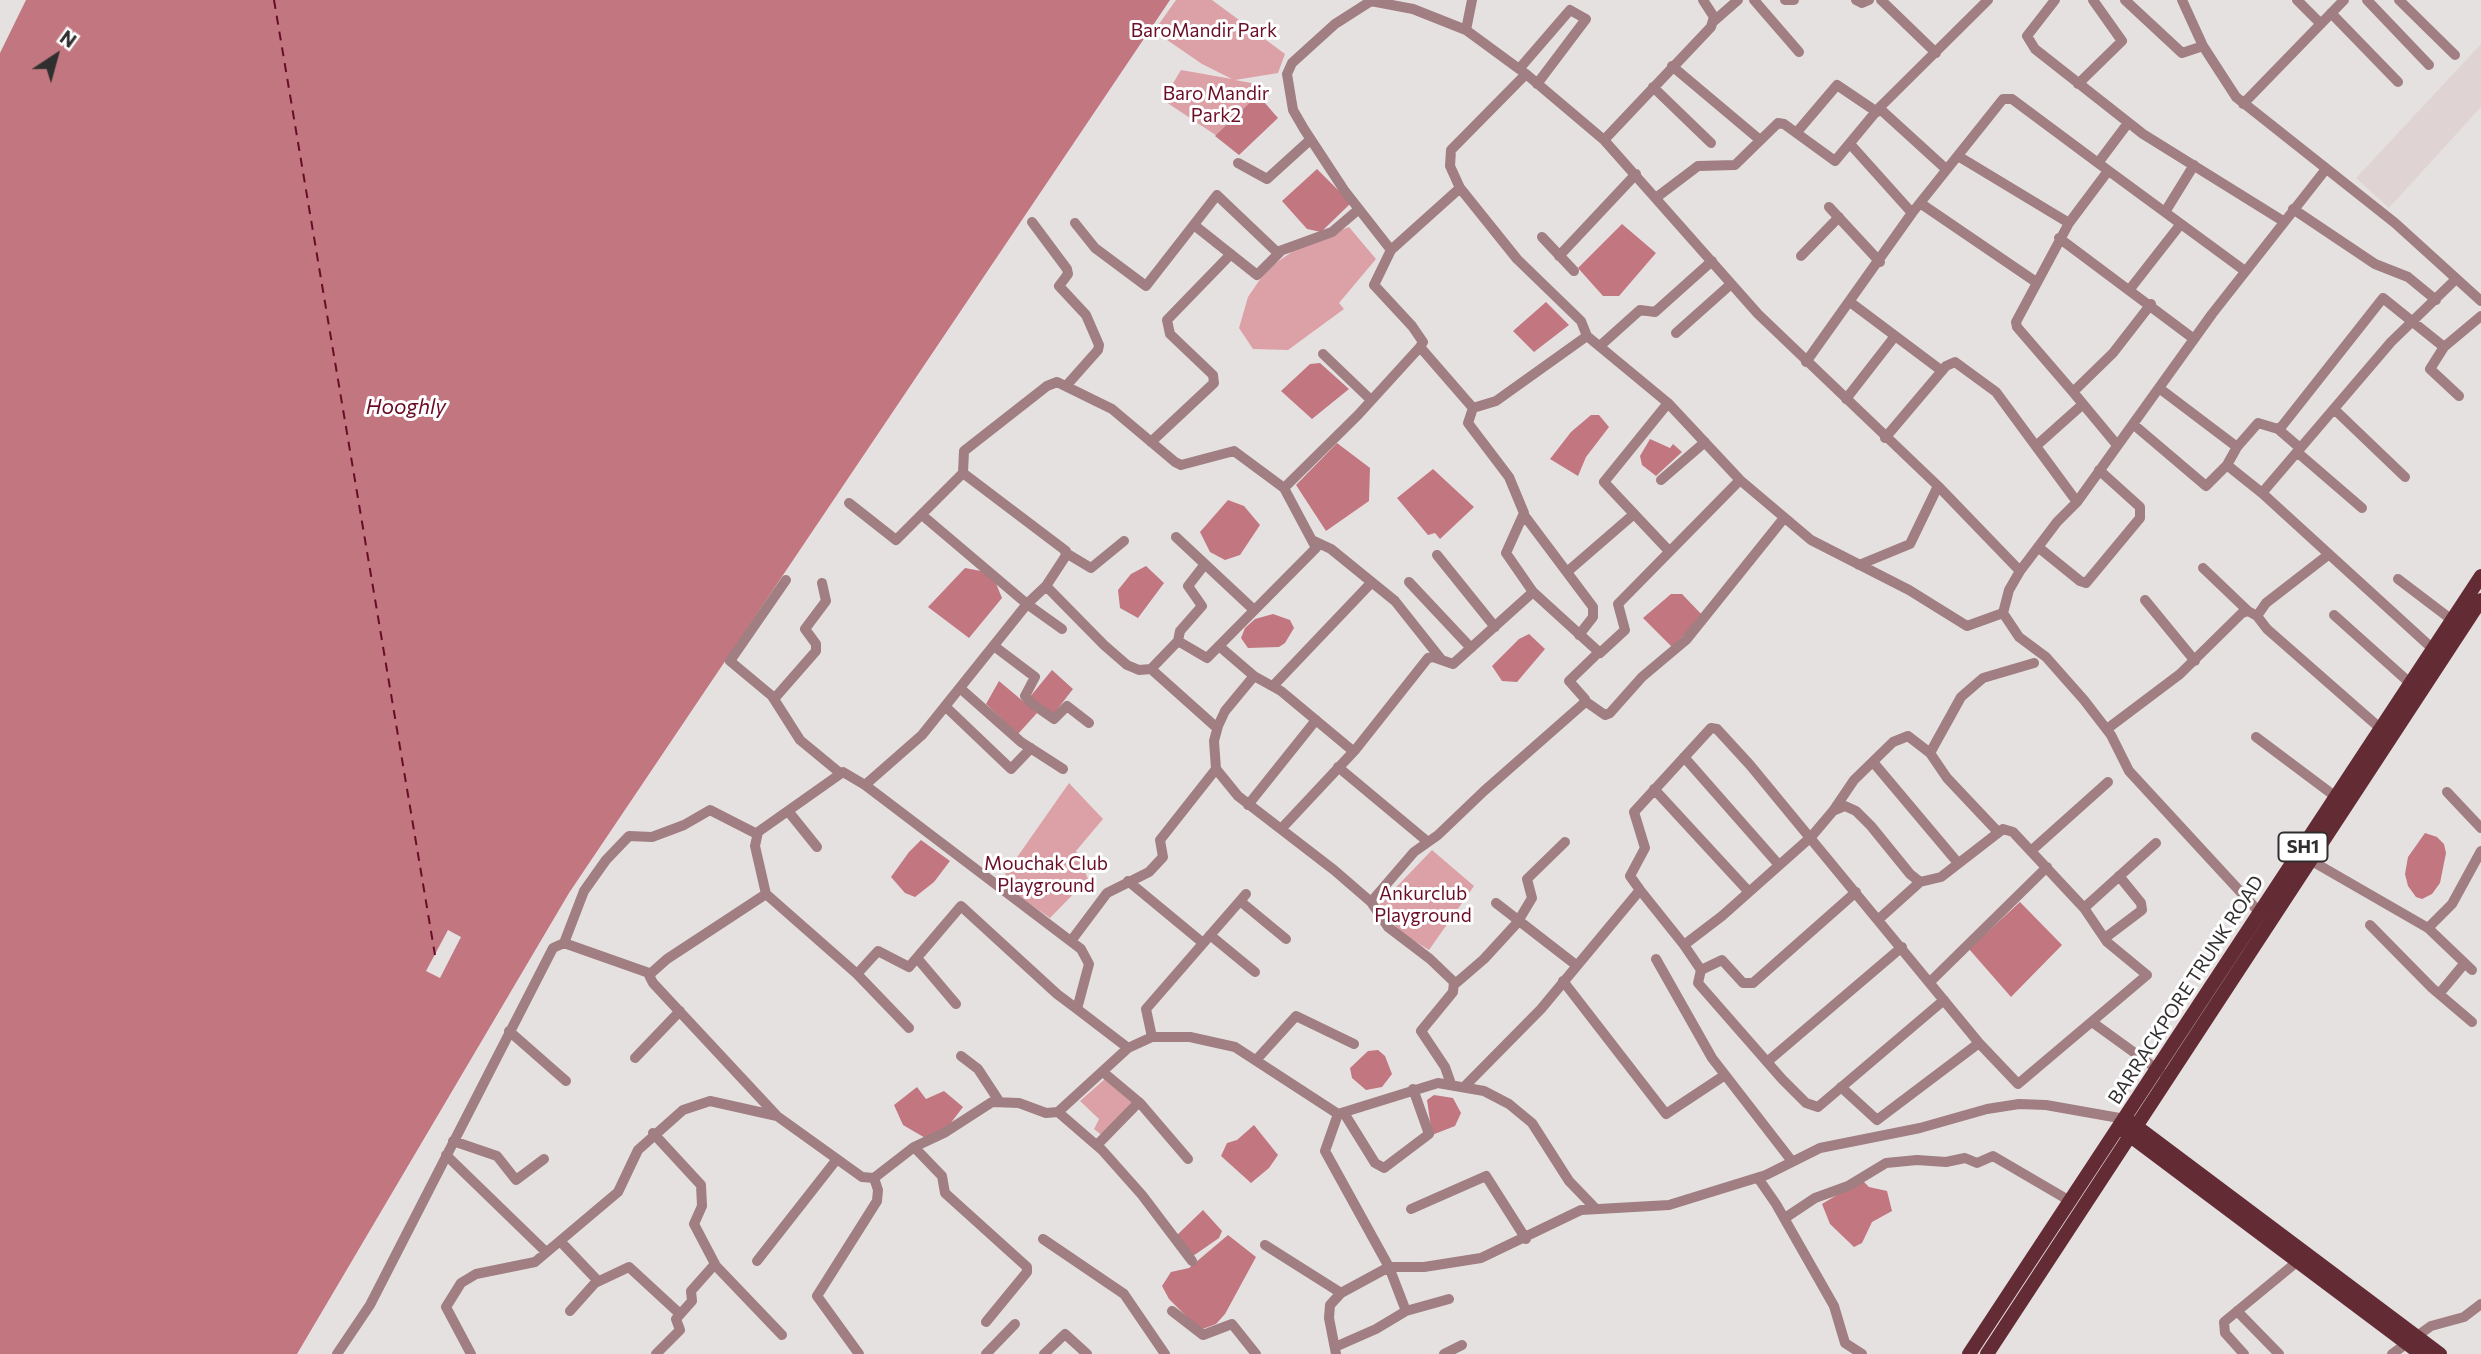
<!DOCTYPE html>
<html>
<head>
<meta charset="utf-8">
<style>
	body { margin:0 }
	#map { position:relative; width:2481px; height:1354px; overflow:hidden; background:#e6e1e1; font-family:Commissioner,sans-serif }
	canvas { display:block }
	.north { position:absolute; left:21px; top:21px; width:70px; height:70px; -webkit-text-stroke:5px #fff; paint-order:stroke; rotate:36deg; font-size:19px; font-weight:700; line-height:28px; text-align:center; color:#302e2e }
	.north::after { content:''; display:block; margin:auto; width:24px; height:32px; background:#302e2e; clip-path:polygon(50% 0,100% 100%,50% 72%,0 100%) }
</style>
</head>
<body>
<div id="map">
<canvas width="2481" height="1354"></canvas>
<div class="north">N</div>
</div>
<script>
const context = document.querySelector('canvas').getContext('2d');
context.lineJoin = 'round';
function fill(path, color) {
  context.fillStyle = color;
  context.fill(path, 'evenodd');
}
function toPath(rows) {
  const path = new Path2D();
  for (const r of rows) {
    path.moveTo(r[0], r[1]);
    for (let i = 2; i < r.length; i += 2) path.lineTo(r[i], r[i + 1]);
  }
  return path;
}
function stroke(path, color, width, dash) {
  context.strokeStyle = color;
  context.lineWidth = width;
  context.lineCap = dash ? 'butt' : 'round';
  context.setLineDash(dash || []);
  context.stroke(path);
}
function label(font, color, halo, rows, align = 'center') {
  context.font = font + ' Commissioner,sans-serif';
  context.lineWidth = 6;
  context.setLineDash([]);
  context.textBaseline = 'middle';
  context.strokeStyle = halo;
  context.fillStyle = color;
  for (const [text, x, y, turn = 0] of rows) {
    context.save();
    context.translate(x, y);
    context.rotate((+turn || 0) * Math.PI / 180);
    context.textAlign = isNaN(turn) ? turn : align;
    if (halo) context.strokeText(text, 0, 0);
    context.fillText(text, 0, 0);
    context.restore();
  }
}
fill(toPath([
	[2481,44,2481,107,2389,208,2356,178]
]), '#e0d3d4');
fill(toPath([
	[1176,0,1212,0,1285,54,1278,73,1235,80,1257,84,1265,95,1223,140,1163,100,1181,70,1232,79,1202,64,1154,31],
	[1349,227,1376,259,1339,303,1344,309,1288,350,1253,349,1239,328,1248,297,1267,269,1302,245],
	[1069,783,1103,819,1076,851,1088,879,1050,918,999,883],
	[1432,850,1474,886,1429,950,1401,933,1379,905],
	[1106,1078,1137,1103,1105,1138,1094,1129,1099,1119,1080,1101]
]), '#dca0a7');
fill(toPath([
	[26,0,1170,0,569,893,297,1354,0,1354,0,53],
	[1258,95,1278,118,1239,155,1215,136],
	[1317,169,1351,203,1321,232,1307,229,1282,201],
	[1622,224,1656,253,1619,296,1603,296,1578,268],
	[1546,302,1569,325,1534,352,1513,331],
	[1320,363,1349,389,1312,419,1281,391,1310,364],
	[1591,415,1599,415,1609,427,1586,457,1578,476,1550,459,1571,432],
	[1650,439,1670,448,1673,444,1682,452,1656,476,1642,465,1640,456],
	[1337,443,1370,468,1369,501,1326,531,1296,485],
	[1433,469,1474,507,1440,539,1435,533,1428,535,1397,498],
	[1228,500,1244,506,1260,525,1240,555,1225,560,1210,552,1200,532],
	[1146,566,1164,583,1138,618,1120,608,1118,590,1131,574],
	[965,568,981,571,995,581,1002,598,969,638,928,607],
	[1671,594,1682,594,1703,616,1672,647,1643,618],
	[1273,614,1290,620,1294,628,1285,643,1279,647,1248,648,1241,638,1245,628,1255,619],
	[1529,634,1545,649,1517,682,1502,681,1492,666,1519,639],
	[1052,670,1073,689,1052,716,1029,698],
	[999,681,1037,713,1018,734,986,704],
	[2425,833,2437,837,2444,844,2446,853,2440,883,2432,894,2422,899,2416,897,2408,886,2405,874,2408,857],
	[921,840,950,861,934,882,915,897,905,893,891,877,909,852],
	[2020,902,2062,945,2011,997,1969,949],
	[1378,1050,1385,1056,1392,1074,1382,1087,1366,1090,1352,1078,1350,1068,1368,1051],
	[917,1087,926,1099,944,1091,963,1107,947,1128,927,1139,903,1125,894,1105],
	[1434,1095,1453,1098,1461,1113,1455,1126,1432,1135,1427,1100],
	[1254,1125,1278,1155,1269,1168,1251,1183,1221,1156,1227,1143,1237,1140],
	[1862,1180,1869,1187,1887,1191,1892,1211,1872,1222,1862,1243,1854,1247,1830,1224,1822,1204],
	[1203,1210,1222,1231,1219,1238,1193,1256,1177,1235],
	[1228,1235,1256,1257,1225,1314,1216,1324,1200,1330,1169,1299,1162,1286,1171,1272,1189,1268]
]), '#c17680');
fill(toPath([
	[448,930,461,937,440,978,426,971]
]), '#e6e1e1');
stroke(toPath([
	[274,0,435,955]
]), '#690c27', 2, [9, 7]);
stroke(toPath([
	[1703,0,1714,17,1711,27,1604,140,1758,314,1938,486,2020,571,2009,590,2003,613,2019,637,2046,657,2084,700,2111,735,2129,771,2260,913],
	[1754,0,1799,52],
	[1785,0,1794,0],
	[1856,0,1862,3,1869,0],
	[1881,0,1936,53],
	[2055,0,2027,36,2035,49,2143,134,2283,221],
	[2125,0,2182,53,2203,46],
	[2182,0,2203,46,2236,97,2395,223,2481,301],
	[2297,0,2321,24],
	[2367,0,2429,65],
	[2399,0,2455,55],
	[2331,13,2398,82],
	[1714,21,1738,0],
	[1466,30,1472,0],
	[1672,66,1760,140],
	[1519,69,1570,10,1586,19,1537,84],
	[2078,84,2122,41,2093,0],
	[1653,87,1711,143],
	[2243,104,2344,0],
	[1879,108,1946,169],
	[2128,123,2098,163,2245,271],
	[1797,132,1837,85,1877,112],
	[1851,145,1912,213],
	[1958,156,2069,223,2108,171],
	[1238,163,1267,179,1310,140],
	[1460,188,1450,166,1451,150,1526,74],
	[1657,197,1698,166,1735,165,1778,123,1784,124,1835,161,1879,108,1988,0],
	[1920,203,2036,282],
	[1829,207,1880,262],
	[2293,209,2375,264,2408,277,2436,300],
	[2165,212,2194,165],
	[1032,222,1067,269,1068,274,1059,286,1086,315,1099,345,1098,350,1066,386],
	[1075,223,1095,248,1146,286,1217,195,1277,252,1332,232,1359,209],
	[2069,223,2016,322,2017,327,2073,392,2113,353,2151,304],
	[1194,225,1257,275,1280,252],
	[1542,237,1574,271],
	[2059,238,2194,339],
	[1391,250,1460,188,1517,259,1581,321,1587,336,1668,403,1740,480,1811,540,1909,590,1967,626,2003,613],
	[1559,256,1636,174],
	[1801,256,1839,217],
	[2130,289,2180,225],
	[1850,302,1942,371],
	[1676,333,1731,284],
	[1601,345,1640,310,1655,312,1712,261],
	[1420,347,1473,408,1496,401,1587,336],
	[2444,347,2430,369,2459,396],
	[1323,354,1371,400],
	[1806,362,1912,213,2003,99,2012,99,2098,163],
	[2159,388,2237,447],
	[2073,392,2117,445],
	[1846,399,1895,336],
	[1668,403,1604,482,1669,551],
	[2334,409,2405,477],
	[2133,424,2206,486,2227,465,2237,447,2258,423,2278,429,2282,426,2383,298,2444,347,2481,316],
	[2278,429,2300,448],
	[1885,438,1946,366,1955,362,1996,392,2077,502],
	[1151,442,1214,383,1213,375,1170,334,1167,320,1231,254],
	[2036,446,2083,404],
	[2297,452,2362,508],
	[2227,465,2262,493],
	[1661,480,1705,442],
	[1284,488,1316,548,1207,658,1178,641,1151,669,1139,670,1127,665,1104,645,1046,586,1065,557,1066,551,963,473,964,451,1047,386,1057,382,1112,409,1175,462,1181,465,1234,451,1284,488,1358,415,1420,347,1423,342,1412,326,1374,285,1391,250,1344,190,1304,129,1293,110,1287,74,1292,63,1335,24,1371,1,1413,9,1466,30,1526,74,1604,140],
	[849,503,896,540,963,473],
	[922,515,1027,604,1062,629],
	[1524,515,1593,607,1593,617,1579,635],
	[1176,537,1254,610],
	[1314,541,1331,549,1395,601,1441,659],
	[2038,547,2080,581,2086,583,2140,518,2140,507,2099,470],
	[1066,553,1091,568,1124,541],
	[1437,555,1495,627],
	[2328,555,2266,603,2257,616,2267,629,2381,729],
	[1859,565,1910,544,1938,486],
	[2203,568,2248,611],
	[2020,571,2057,522,2077,502,2212,314,2326,169],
	[1567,572,1634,514],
	[2398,579,2452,620],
	[786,580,730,661,772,696,800,740,840,773],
	[1409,582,1471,648],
	[1533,592,1600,653,1625,630,1618,604,1740,480],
	[2145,600,2195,661],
	[2334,615,2411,684],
	[1178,641,1180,631,1202,606,1188,586,1205,564],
	[994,646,1035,677,1025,696,1031,703,1054,719,1067,706,1089,723],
	[1219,646,1254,676,1225,711,1218,726,1214,741,1216,769,1238,796,1334,870,1371,902,1388,927,1430,959,1454,982,1453,992,1421,1031,1445,1067,1451,1084],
	[2434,650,2262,493,2391,342,2455,280],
	[1151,669,1217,728],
	[1254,676,1281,691,1353,751],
	[1273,686,1372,582],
	[961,689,1021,742,1063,769],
	[774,699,816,651,816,644,805,629,826,601,822,583],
	[1585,701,1605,715,1610,713,1642,677,1686,640,1784,518],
	[946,707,1011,769,1031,748],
	[2107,729,2180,674,2242,613,2248,611,2257,616],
	[2256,737,2336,797],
	[1930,753,1961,697,1983,678,2034,663],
	[1684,757,1779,865],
	[1873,762,1958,863],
	[1338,767,1428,842],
	[865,785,922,735,1027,604,1046,586],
	[1654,789,1749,892],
	[2447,792,2481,828],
	[1248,805,1316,720],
	[788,811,817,847],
	[1833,811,1854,780,1893,742,1908,736,1930,753,1947,778,1998,832],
	[1282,828,1356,749,1428,658,1433,657,1453,664,1533,592,1506,553,1524,513,1509,477,1468,423,1473,408],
	[2032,850,2108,782],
	[2310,860,2428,928,2452,904,2481,851],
	[1128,881,1203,943],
	[1640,890,1684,945,1722,916,1811,837,1833,811,1845,806,1856,811,1871,826,1910,874,1920,882,1941,877,2003,829,2013,832,2084,908],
	[766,894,857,974,878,951,909,967,961,906,1057,994,1077,1009],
	[1240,901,1286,939],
	[1371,902,1414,852,1438,835,1484,791,1583,704,1585,699,1569,681,1598,653],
	[1496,903,1576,965],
	[1880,918,1920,882],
	[2370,925,2432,988,2472,1022],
	[2428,928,2472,970],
	[1210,935,1255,972],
	[2105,938,2142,910,2141,903,2119,876],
	[1071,941,1107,893,1149,872,1163,857,1160,840,1216,769],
	[564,943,584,891,606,860,629,836,652,837,684,825,710,810,757,834],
	[1684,945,1701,970,1722,960,1743,983,1753,983,1856,892],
	[917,958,956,1004],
	[1656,959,1712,1058,1791,1160],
	[1701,970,1698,983,1782,1079,1806,1103,1818,1107,1944,1000],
	[857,974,909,1028],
	[1563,981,1666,1114,1725,1075],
	[1931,981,2047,867],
	[1455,984,1484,959,1517,923,1532,898,1527,879,1565,842],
	[2439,994,2464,964],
	[2092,1022,2161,1072],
	[509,1031,566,1081],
	[1152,1037,1146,1009,1246,894],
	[961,1056,978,1069,999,1101],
	[635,1058,680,1011],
	[1257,1059,1296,1016,1354,1044],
	[1767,1062,1902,947],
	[1103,1072,1140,1103,1188,1159],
	[1465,1086,1541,1009,1640,890,1630,876,1645,848,1634,812,1711,728,1717,729,1750,765,1979,1043,2018,1084,2147,975,2107,942,2084,908,2156,843],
	[1841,1087,1877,1120,1979,1043],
	[1058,1112,1102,1150,1142,1195,1192,1261],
	[1344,1113,1375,1163,1384,1168,1429,1134,1413,1089],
	[1338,1114,1325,1151,1389,1267,1406,1311],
	[777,1116,653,983,649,975,667,959,766,894,755,846,758,832,843,772,865,785,1081,949,1089,964,1077,1009,1128,1048],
	[653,1133,701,1185,702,1206,694,1224,715,1264,691,1291,692,1301,676,1319,680,1330,656,1354],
	[453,1141,497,1156,516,1180,544,1159],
	[1097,1145,1139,1102],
	[914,1147,942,1176,945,1193,1027,1267,1027,1272,986,1322],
	[446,1155,546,1252],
	[1758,1178,1776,1204,1834,1306,1845,1343,1862,1354],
	[1411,1209,1486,1176,1526,1239],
	[1785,1218,1815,1198,1848,1186,1886,1163,1917,1160,1946,1162,1965,1158,1977,1163,1993,1156,2070,1201],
	[1043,1239,1124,1294,1165,1354],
	[560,1241,598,1281],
	[1265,1245,1341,1293],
	[757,1261,837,1159],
	[715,1265,782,1335],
	[570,1311,595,1283,629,1267,680,1314],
	[1172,1311,1203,1335,1232,1324,1256,1354],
	[2237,1311,2279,1354],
	[1335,1347,1376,1329,1406,1311,1449,1299],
	[337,1354,370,1305,553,948,564,943,649,973],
	[471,1354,446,1307,461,1283,476,1274,535,1262,618,1192,638,1150,683,1110,710,1101,777,1116,862,1177,874,1178,914,1147,944,1133,992,1102,1019,1103,1046,1113,1058,1112,1128,1048,1152,1037,1190,1037,1235,1047,1338,1114,1438,1083,1484,1091,1509,1104,1532,1123,1569,1181,1595,1208],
	[859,1354,817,1296,877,1201,878,1190,874,1178],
	[986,1354,1015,1324],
	[1044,1354,1065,1334,1087,1354],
	[1336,1354,1329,1318,1330,1305,1341,1293,1389,1267,1424,1267,1481,1258,1581,1210,1669,1205,1766,1175,1820,1148,1920,1128,1987,1109,2019,1104,2046,1105,2125,1119],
	[1444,1354,1462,1345],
	[2244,1354,2225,1333,2224,1322,2298,1261],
	[2392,1354,2431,1326,2464,1317,2481,1304]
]), '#a07e81', 10);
stroke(toPath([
	[2132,1123,2440,1354],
	[2125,1132,2421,1354],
	[1969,1354,2481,576],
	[1987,1354,2481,600]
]), '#632c35', 14);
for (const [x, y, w] of [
	[2303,847,49]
]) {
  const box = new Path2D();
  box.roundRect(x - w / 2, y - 14.5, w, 29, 5);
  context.fillStyle = '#fff';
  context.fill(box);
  stroke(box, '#302e2e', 2);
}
label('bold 18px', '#302e2e', null, [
	["SH1",2303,847]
]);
label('19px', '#6a0d27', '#fff', [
	["BaroMandir Park",1204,31],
	["Baro Mandir",1216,94],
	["Park2",1216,116],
	["Mouchak Club",1046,864],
	["Playground",1046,886],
	["Ankurclub",1423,894],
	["Playground",1423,916]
]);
label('19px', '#302e2e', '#fff', [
	["BARRACKPORE TRUNK ROAD",2186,990,-57]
]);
label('italic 21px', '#690c27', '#fff', [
	["Hooghly",406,407]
]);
</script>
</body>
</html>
